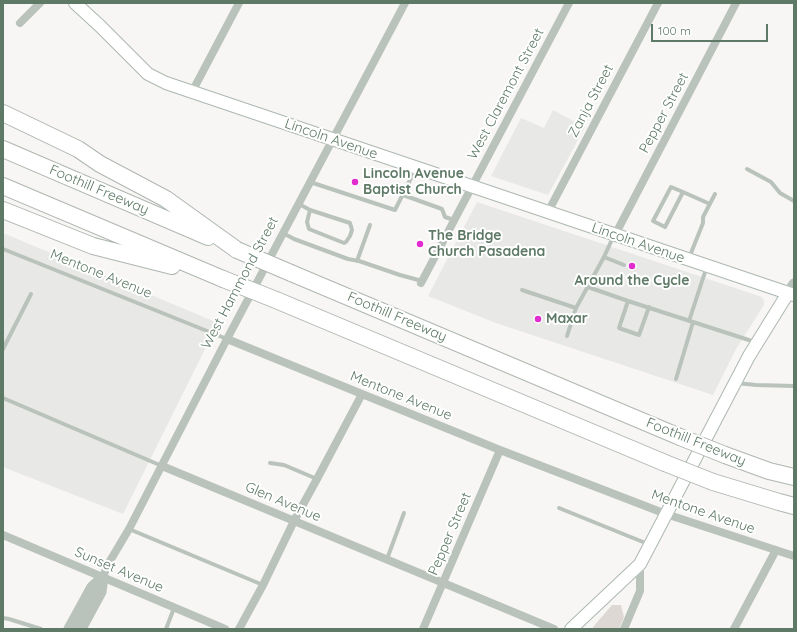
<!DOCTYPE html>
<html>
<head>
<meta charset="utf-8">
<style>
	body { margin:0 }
	#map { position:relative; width:797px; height:632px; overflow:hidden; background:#f8f5f5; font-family:Quicksand,sans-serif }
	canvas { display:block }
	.frame { position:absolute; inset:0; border:4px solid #5e7a66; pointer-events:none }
	.scale { position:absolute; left:651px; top:24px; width:117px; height:18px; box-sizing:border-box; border:2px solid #5e7a66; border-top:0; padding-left:5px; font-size:12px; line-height:14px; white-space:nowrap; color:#5e7a66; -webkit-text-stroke:3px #fff; paint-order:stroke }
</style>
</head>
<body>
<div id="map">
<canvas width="797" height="632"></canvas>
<div class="frame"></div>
<div class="scale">100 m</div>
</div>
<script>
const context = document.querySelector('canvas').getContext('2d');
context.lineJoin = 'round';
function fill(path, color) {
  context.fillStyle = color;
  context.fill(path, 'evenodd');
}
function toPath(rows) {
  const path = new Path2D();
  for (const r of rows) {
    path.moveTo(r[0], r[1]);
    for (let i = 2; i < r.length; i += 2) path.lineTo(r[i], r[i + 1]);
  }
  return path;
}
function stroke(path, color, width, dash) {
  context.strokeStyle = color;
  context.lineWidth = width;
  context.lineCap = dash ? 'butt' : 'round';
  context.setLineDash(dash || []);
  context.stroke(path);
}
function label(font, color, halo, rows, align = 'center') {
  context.font = font + ' Quicksand,sans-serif';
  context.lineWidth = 4;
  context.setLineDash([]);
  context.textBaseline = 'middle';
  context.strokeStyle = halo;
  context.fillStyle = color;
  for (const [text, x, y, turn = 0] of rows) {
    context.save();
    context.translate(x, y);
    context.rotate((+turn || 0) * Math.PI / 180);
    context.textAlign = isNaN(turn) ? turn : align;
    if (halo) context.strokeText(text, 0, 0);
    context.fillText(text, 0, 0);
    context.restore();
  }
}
fill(toPath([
	[553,110,585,127,548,195,491,176,521,118,544,128],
	[477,202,762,297,764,301,764,305,736,349,713,395,496,323,428,296],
	[3,233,218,323,123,514,3,467]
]), '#e8e8e6');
fill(toPath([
	[612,605,621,605,624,617,619,629,593,629,593,627]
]), '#ddd8d4');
const secondary = toPath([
	[75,3,100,26,148,74,166,83,794,295],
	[571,629,640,564,749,356,788,293]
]);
const motorway = toPath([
	[3,113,78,149,100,164,166,199,237,250],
	[3,149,208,237],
	[3,186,223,279],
	[3,210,93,246,172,266],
	[291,273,680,437],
	[276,300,665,463],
	[725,455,769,471,794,477],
	[713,482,779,502,794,506]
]);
stroke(secondary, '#acb8b0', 14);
stroke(motorway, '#aeb7b0', 18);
stroke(toPath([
	[747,169,771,182,780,193,794,201],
	[310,182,395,210,415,170],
	[683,192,671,187,653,221,665,227,683,192,710,204],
	[403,195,442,209,445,217,454,220],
	[299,204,310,210,350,223,352,230,350,236,346,242,344,243,309,229,307,222,310,210],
	[283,233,294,239,348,259,359,261,400,275,422,281],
	[3,249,227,339],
	[604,257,624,265],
	[689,258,703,223,703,217,715,194],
	[357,261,370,225],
	[588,287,628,301,755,342],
	[522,290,576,308],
	[628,301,619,328,639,335,649,307],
	[689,321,707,266],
	[567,336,576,308,604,257,614,235],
	[3,349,31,294],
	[676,379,693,322],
	[737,383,756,385,794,386],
	[3,398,141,457,162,466],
	[270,463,284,465,317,479],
	[559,508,648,544],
	[129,529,263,585],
	[387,559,404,513],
	[3,618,9,619,41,629],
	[166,629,174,608]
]), '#b9c3bc', 4);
stroke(toPath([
	[20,23,40,3],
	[192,92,239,3],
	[548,212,658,3],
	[615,235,736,3],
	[421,283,569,3],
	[227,339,362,394,500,450,666,514,794,556],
	[162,466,554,629],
	[3,535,225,629],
	[103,577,107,566,129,529,227,339,405,3],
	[239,629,263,585,294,521,317,479,362,394],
	[423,629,500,450],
	[624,629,640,591,640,564],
	[734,629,776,550]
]), '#b9c3bc', 8);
stroke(toPath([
	[788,293,794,284],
	[69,629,92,587,103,577],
	[81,629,101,592,103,577]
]), '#b9c3bc', 11);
stroke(secondary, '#fff', 12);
stroke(motorway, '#fff', 16);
const motorwayBridge = toPath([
	[237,250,291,273],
	[223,279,276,300],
	[680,437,725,455],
	[665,463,713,482]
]);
stroke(motorwayBridge, '#aeb7b0', 18, []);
stroke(motorwayBridge, '#fff', 16);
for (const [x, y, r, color] of [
	[355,182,4,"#e12cd0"],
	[420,244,4,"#e12cd0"],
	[632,266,4,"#e12cd0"],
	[538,319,4,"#e12cd0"]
]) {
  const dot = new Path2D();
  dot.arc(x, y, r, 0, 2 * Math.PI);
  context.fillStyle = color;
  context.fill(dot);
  stroke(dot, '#fff', 1.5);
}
label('14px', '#5e7a66', '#fff', [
	["West Claremont Street",506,94,-62],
	["Zanja Street",591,101,-62],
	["Pepper Street",664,113,-62],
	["Lincoln Avenue",331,139,19],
	["Foothill Freeway",99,190,23],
	["Lincoln Avenue",638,243,19],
	["Mentone Avenue",101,274,22],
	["West Hammond Street",240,283,-62],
	["Foothill Freeway",397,317,23],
	["Mentone Avenue",401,396,22],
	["Foothill Freeway",696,442,22],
	["Glen Avenue",283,502,23],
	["Mentone Avenue",703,512,19],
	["Pepper Street",450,534,-67],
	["Sunset Avenue",119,570,23]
]);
label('bold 14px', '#5e7a66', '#fff', [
	["Lincoln Avenue",363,174],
	["Baptist Church",363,190],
	["The Bridge",428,236],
	["Church Pasadena",428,252],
	["Around the Cycle",632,281,"center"],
	["Maxar",546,319]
], 'left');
</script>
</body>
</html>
